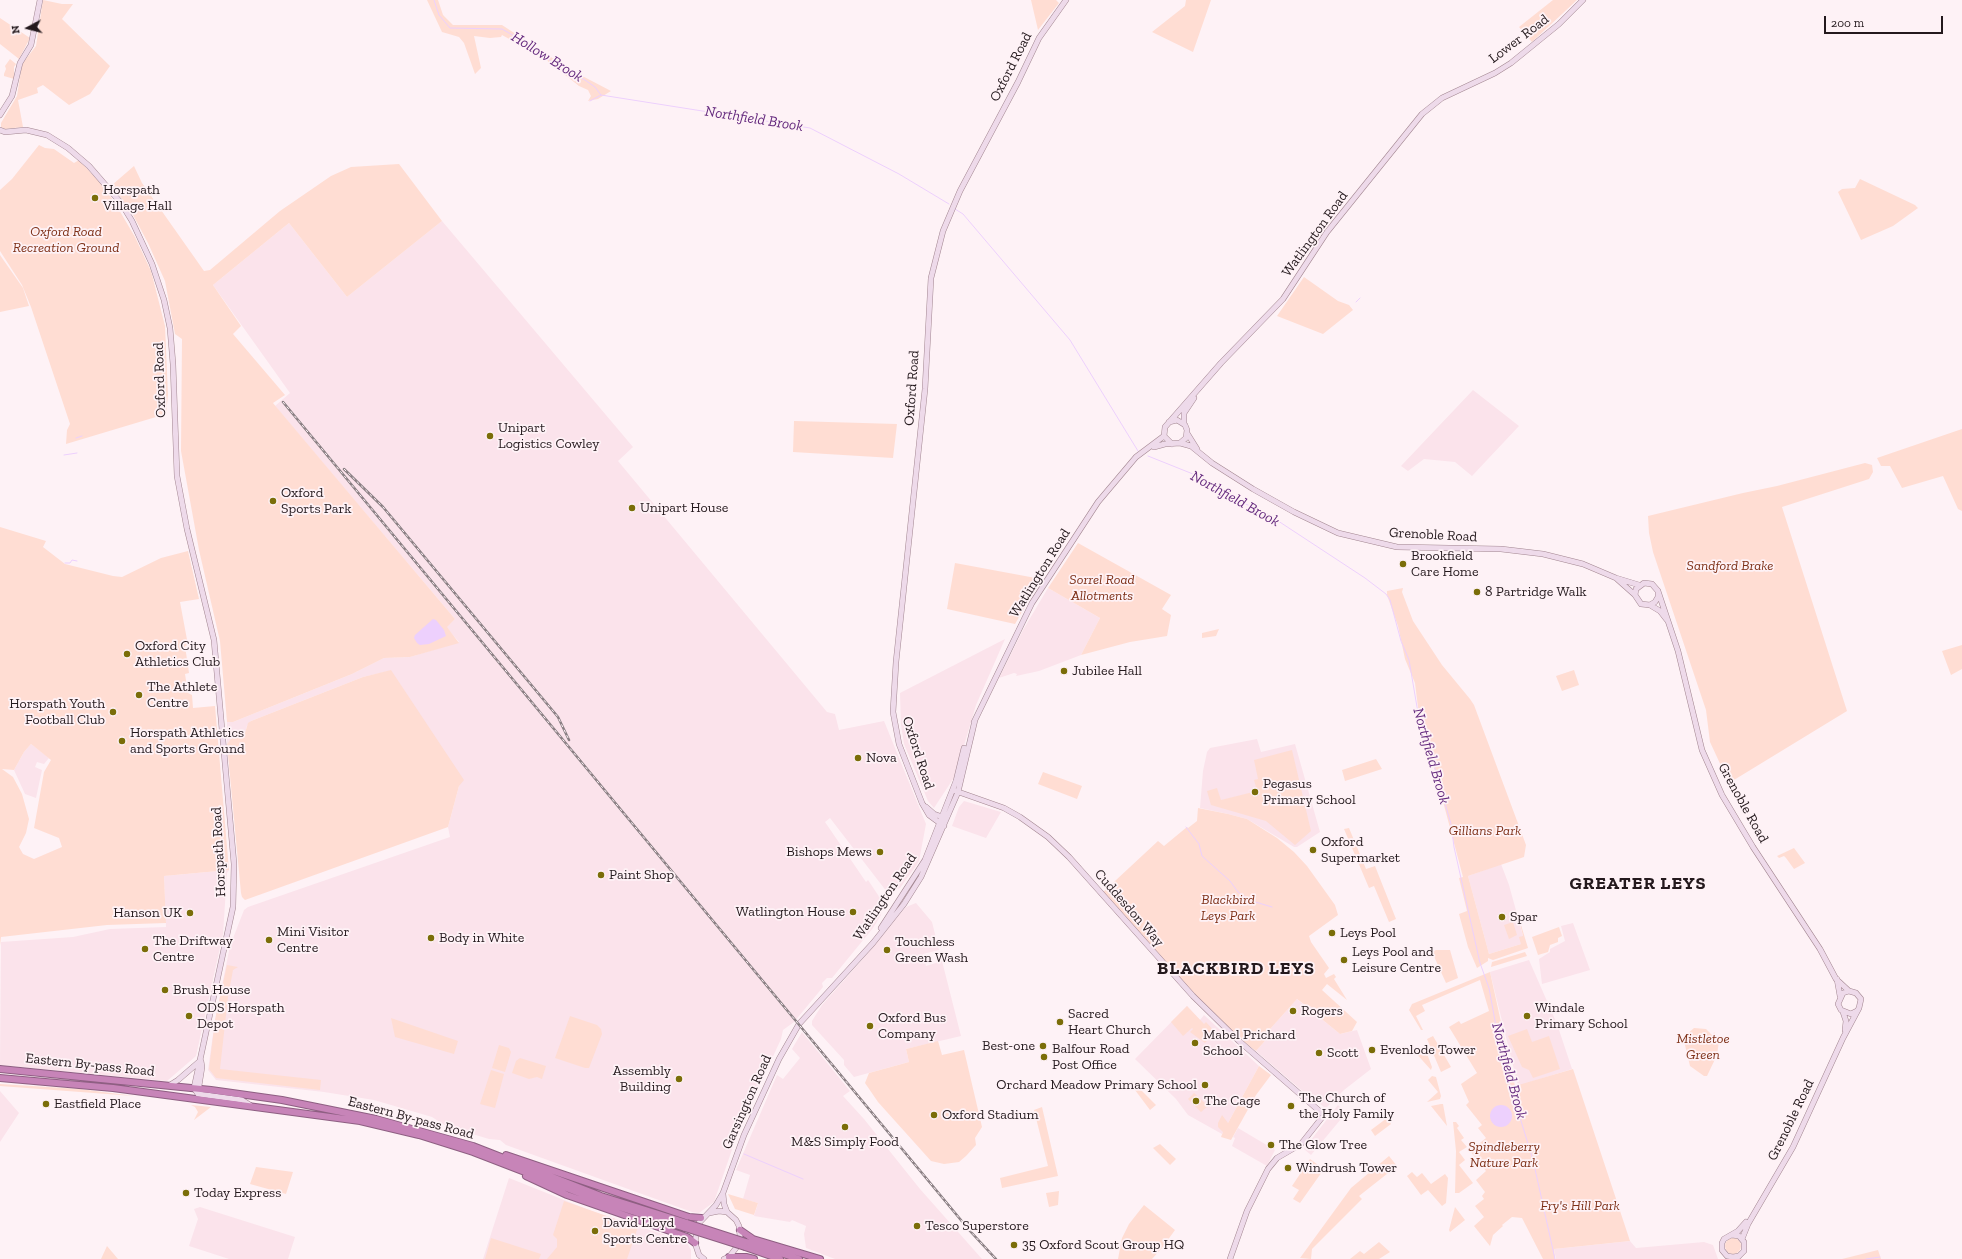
<!DOCTYPE html>
<html>
<head>
<meta charset="utf-8">
<style>
	body { margin:0 }
	#map { position:relative; width:1962px; height:1259px; overflow:hidden; background:#fef2f6; font-family:"Zilla Slab",serif }
	canvas { display:block }
	.north { position:absolute; left:8px; top:8px; width:40px; height:40px; -webkit-text-stroke:3px #fef2f6; paint-order:stroke; rotate:263deg; font-size:11px; font-weight:700; line-height:16px; text-align:center; color:#24191d }
	.north::after { content:''; display:block; margin:auto; width:14px; height:18px; background:#24191d; clip-path:polygon(50% 0,100% 100%,50% 72%,0 100%) }
	.scale { position:absolute; left:1824px; top:16px; width:119px; height:18px; box-sizing:border-box; border:2px solid #24191d; border-top:0; padding-left:5px; font-size:12px; line-height:14px; white-space:nowrap; color:#24191d; -webkit-text-stroke:3px #fef2f6; paint-order:stroke }
</style>
</head>
<body>
<div id="map">
<canvas width="1962" height="1259"></canvas>
<div class="north">N</div>
<div class="scale">200 m</div>
</div>
<script>
const context = document.querySelector('canvas').getContext('2d');
context.lineJoin = 'round';
function fill(path, color) {
  context.fillStyle = color;
  context.fill(path, 'evenodd');
}
function toPath(rows) {
  const path = new Path2D();
  for (const r of rows) {
    if (r.length === 3) {
      path.moveTo(r[0] + r[2], r[1]);
      path.arc(r[0], r[1], r[2], 0, 2 * Math.PI);
      continue;
    }
    path.moveTo(r[0], r[1]);
    for (let i = 2; i < r.length; i += 2) path.lineTo(r[i], r[i + 1]);
  }
  return path;
}
function stroke(path, color, width, dash) {
  context.strokeStyle = color;
  context.lineWidth = width;
  context.lineCap = dash ? 'butt' : 'round';
  context.setLineDash(dash || []);
  context.stroke(path);
}
function label(font, color, halo, rows, align = 'center') {
  context.font = font + ' "Zilla Slab",serif';
  context.lineWidth = 3.5;
  context.setLineDash([]);
  context.textBaseline = 'middle';
  context.strokeStyle = halo;
  context.fillStyle = color;
  for (const [text, x, y, turn = 0] of rows) {
    context.save();
    context.translate(x, y);
    context.rotate((+turn || 0) * Math.PI / 180);
    context.textAlign = isNaN(turn) ? turn : align;
    if (halo) context.strokeText(text, 0, 0);
    context.fillText(text, 0, 0);
    context.restore();
  }
}
fill(toPath([
	[442,221,633,447,618,461,827,712,835,714,839,730,884,721,926,824,919,861,916,866,900,888,887,892,830,818,825,822,866,882,868,880,882,901,881,915,873,928,832,978,827,978,822,983,823,987,794,1022,783,1030,781,1039,737,1135,714,1202,699,1213,692,1212,506,1145,500,1140,489,1139,446,1126,432,1117,374,1100,324,1092,216,1080,208,1070,215,1020,230,946,244,910,248,907,450,837,448,827,459,786,390,671,363,677,251,721,247,726,245,733,233,736,227,744,227,722,233,722,352,674,384,658,410,657,459,642,446,627,455,619,275,406,290,393,213,285,289,223,347,297],
	[1473,390,1519,426,1472,476,1455,462,1424,459,1408,471,1401,466],
	[1048,588,1100,618,1081,655,1039,671,1016,676,1017,674,1014,673,999,678,1023,630],
	[1005,639,976,705,955,776,934,808,928,801,904,744,901,725,900,693],
	[1257,739,1261,752,1295,744,1320,832,1297,847,1294,847,1247,819,1228,814,1200,808,1203,771,1207,752,1210,748],
	[31,744,49,758,44,764,37,762,35,767,42,770,36,798,25,794,14,770,24,752],
	[964,801,1001,812,986,838,952,826,959,807],
	[1501,864,1509,885,1523,936,1521,944,1489,954,1468,876],
	[229,870,227,873,223,934,196,1056,167,1081,0,1065,1,942,73,937,110,929,166,927,164,876],
	[916,903,932,922,939,950,923,954,926,966,942,961,961,1036,906,1049,909,1062,854,1077,844,1065,844,1060,812,1025,812,1021,822,1005,862,960,899,915,906,907],
	[1573,923,1590,970,1542,984,1539,959,1550,952,1550,949,1565,941,1561,926],
	[1529,960,1557,1024,1572,1069,1518,1086,1490,972],
	[1297,999,1308,1008,1310,1006,1315,1010,1313,1012,1340,1034,1357,1030,1371,1069,1344,1090,1327,1107,1324,1107,1300,1089,1256,1051,1272,1033,1271,1028],
	[1187,1006,1200,1020,1204,1015,1259,1066,1222,1134,1188,1115,1176,1099,1135,1059],
	[802,1032,850,1091,843,1096,864,1119,920,1189,982,1259,835,1259,806,1248,804,1234,806,1226,792,1220,790,1222,754,1216,758,1203,743,1199,750,1175,736,1170,777,1075,783,1079,800,1058,792,1049],
	[0,1091,19,1113,0,1142],
	[1338,1105,1346,1113,1311,1155,1304,1149],
	[1238,1128,1275,1150,1267,1166,1232,1146,1235,1138,1233,1137],
	[509,1178,594,1212,681,1240,687,1243,691,1250,691,1259,483,1259],
	[200,1207,295,1237,288,1259,229,1259,189,1246,198,1219,194,1209],
	[1630,1241,1636,1248,1704,1242,1713,1245,1718,1259,1556,1259,1554,1249]
]), '#fbe3eb');
fill(toPath([
	[43,0,62,4,73,4,62,19,110,66,90,94,69,105,43,85,37,88,38,93,18,100,23,127,5,129,1,127,1,123,17,96,22,64,36,46],
	[427,0,438,0,443,15,453,25,502,25,569,69,611,91,598,99,588,101,591,96,588,90,579,86,545,59,502,35,501,37,490,38,474,36,481,68,475,74,464,43,459,37,442,32],
	[1031,0,1056,0,1059,3,1038,30],
	[1186,0,1211,0,1193,52,1152,32,1185,6],
	[1553,0,1577,0,1532,42,1519,27],
	[0,18,30,38,19,59,0,44],
	[10,59,16,64,14,67,14,79,4,76,4,74,6,69,5,66],
	[39,145,45,148,54,149,74,163,79,160,104,187,115,203,135,237,151,271,165,326,168,395,166,414,66,444,67,430,70,424,31,307,22,285,0,251,0,190,12,179],
	[399,164,442,221,347,297,289,223,213,285,241,326,233,334,285,395,273,403,455,619,447,627,459,643,410,657,384,658,352,674,233,722,227,722,220,641,199,550,181,451,182,339,175,334,165,281,148,243,132,213,112,185,134,166,142,183,204,271,210,270,280,211,331,176,351,167],
	[1860,179,1915,205,1918,208,1893,226,1861,240,1838,192,1842,189,1855,188],
	[0,255,23,288,29,306,0,312],
	[1304,277,1338,301,1349,305,1353,310,1323,334,1277,316],
	[794,421,897,424,893,458,793,452],
	[1962,429,1962,511,1958,509,1943,476,1902,488,1890,466,1881,466,1877,458],
	[1865,463,1872,465,1873,472,1869,479,1782,507,1847,711,1729,783,1710,742,1706,710,1653,552,1649,533,1648,516,1743,493,1777,486],
	[0,527,46,541,43,547,65,564,113,576,122,577,161,558,188,551,199,599,180,602,188,645,185,646,189,673,185,674,188,693,192,695,193,708,215,706,229,870,164,876,166,923,107,925,1,937,0,946],
	[31,744,51,760,44,772,34,828,59,838,62,847,34,859,23,854,19,847,26,833,29,819,22,794,13,777,2,769,14,770,24,752],
	[1078,543,1171,595,1162,609,1171,615,1167,636,1130,642,1081,655,1100,618,1048,588],
	[955,563,1041,579,1015,624,947,609],
	[1403,588,1402,592,1413,621,1442,665,1470,699,1474,705,1526,845,1524,857,1468,876,1489,954,1521,944,1519,937,1523,936,1518,915,1528,948,1493,960,1488,958,1488,961,1477,968,1468,947,1459,914,1467,911,1459,878,1463,877,1418,707,1415,683,1405,659,1398,626,1387,595,1387,591],
	[1219,629,1216,636,1202,638,1202,633],
	[1962,645,1962,669,1951,675,1942,651],
	[391,670,464,780,459,786,448,827,245,900,242,897,241,893,227,744,233,736,245,733,248,723,251,721,363,677],
	[1574,670,1579,685,1562,691,1556,676],
	[1292,750,1311,831,1295,845,1266,821,1211,805,1207,791,1217,788,1221,800,1257,791,1254,780,1258,779,1254,760],
	[1376,759,1382,769,1345,781,1342,770],
	[1043,772,1082,786,1077,799,1038,784],
	[1198,808,1228,814,1247,819,1277,838,1294,852,1307,866,1335,905,1338,915,1309,936,1311,942,1329,968,1324,974,1326,978,1334,974,1336,977,1334,979,1347,1000,1327,984,1322,990,1357,1022,1352,1031,1340,1034,1313,1012,1315,1010,1310,1006,1309,1008,1297,999,1271,1028,1272,1033,1256,1051,1240,1039,1193,996,1101,894,1158,841,1164,846,1187,827,1188,828,1197,821],
	[1349,828,1366,869,1375,866,1396,919,1389,922,1374,886,1369,888,1344,829],
	[1794,848,1805,863,1794,869,1786,858,1784,856,1779,858,1777,856],
	[1513,922,1517,935,1509,939,1504,925],
	[1559,927,1562,936,1558,938,1558,942,1550,945,1548,952,1538,955,1532,937],
	[1436,950,1450,950,1458,978,1446,983,1432,952],
	[1525,952,1527,956,1491,967,1492,962],
	[227,965,238,967,233,970,228,997,220,1069,321,1080,320,1090,216,1078,209,1069,215,1020],
	[1490,972,1515,1086,1573,1069,1630,1241,1554,1249,1555,1259,1543,1259,1522,1218,1512,1217,1502,1225,1503,1226,1493,1235,1490,1246,1474,1226,1484,1217,1475,1206,1484,1199,1482,1196,1485,1192,1476,1180,1486,1171,1470,1151,1486,1138,1478,1128,1482,1125,1466,1105,1469,1102,1461,1084,1477,1073,1449,1027,1459,1021,1461,1024,1489,1011,1480,980,1422,1005,1425,1011,1416,1016,1423,1030,1421,1030,1409,1010,1412,1004],
	[1187,1006,1204,1024,1206,1022,1215,1032,1205,1043,1190,1032,1193,1029,1192,1028,1183,1036,1171,1022],
	[570,1016,597,1025,601,1029,602,1034,589,1068,585,1068,555,1058],
	[391,1018,458,1041,454,1054,395,1037],
	[1694,1028,1706,1029,1713,1036,1714,1032,1719,1041,1717,1055,1707,1076,1704,1076,1690,1066,1684,1041,1687,1034],
	[1527,1029,1532,1042,1549,1036,1560,1069,1533,1078,1529,1070,1522,1067,1508,1036],
	[1433,1036,1451,1067,1441,1072,1427,1039],
	[938,1041,942,1055,964,1050,982,1127,975,1138,976,1145,966,1156,959,1162,944,1164,931,1161,878,1102,865,1083,869,1073,909,1062,906,1049],
	[499,1045,509,1048,511,1052,505,1072,492,1068],
	[1420,1048,1423,1048,1426,1051,1432,1067,1431,1070,1414,1051],
	[520,1058,546,1066,542,1079,537,1077,529,1079,512,1073,516,1061],
	[1259,1066,1271,1075,1256,1095,1231,1140,1221,1137,1223,1132,1218,1127,1218,1123,1222,1115,1228,1123],
	[491,1070,504,1074,495,1108,480,1104],
	[1432,1076,1436,1077,1441,1096,1440,1099,1427,1102,1438,1092,1428,1080],
	[0,1084,80,1089,134,1096,0,1086],
	[1139,1088,1156,1105,1150,1110,1135,1090],
	[1194,1093,1208,1106,1201,1112,1188,1099],
	[1441,1104,1443,1104,1447,1126,1431,1106],
	[191,1105,211,1107,194,1120,198,1112,195,1107],
	[1042,1107,1058,1176,1002,1188,1000,1178,1048,1166,1034,1110],
	[1387,1118,1391,1124,1375,1136,1371,1130],
	[1453,1122,1456,1122,1459,1126,1457,1128,1464,1138,1461,1140,1467,1147,1459,1152,1465,1160,1459,1165,1473,1183,1459,1193,1455,1193,1456,1151],
	[1160,1144,1176,1159,1170,1165,1153,1148],
	[1389,1156,1397,1166,1359,1196,1362,1199,1312,1249,1311,1259,1300,1258,1351,1188],
	[1310,1159,1324,1169,1300,1203,1293,1199,1299,1190,1292,1186],
	[256,1167,293,1172,286,1194,250,1184],
	[1412,1172,1417,1177,1422,1173,1431,1184,1445,1174,1448,1178,1446,1203,1442,1206,1428,1190,1421,1195,1407,1176],
	[1059,1191,1058,1205,1049,1207,1046,1193],
	[728,1194,758,1203,754,1215,735,1209],
	[564,1201,638,1227,627,1259,547,1259,557,1247,557,1239,553,1235],
	[1144,1205,1175,1230,1162,1248,1152,1259,1118,1259,1122,1238,1129,1224],
	[1455,1207,1465,1220,1450,1232,1449,1230],
	[1733,1246,8],
	[491,1238,541,1254,539,1259,485,1259],
	[1379,1242,1390,1252,1379,1259,1350,1259,1360,1251,1364,1254],
	[107,1246,118,1259,101,1259],
	[1878,1250,1881,1259,1842,1259]
]), '#ffddd3');
fill(toPath([
	[433,619,436,620,444,630,446,636,429,644,420,645,417,643,414,638,415,635],
	[1501,1116,11]
]), '#edd0fd');
stroke(toPath([
	[434,0,439,15,450,28,502,29,523,41,559,67,585,80,595,87,601,95],
	[590,101,601,95,810,128,899,174,949,204],
	[955,209,963,214,1070,340,1138,451],
	[1356,302,1360,298],
	[76,438,82,436],
	[64,455,77,453],
	[1148,456,1198,476,1216,491,1266,513,1365,578,1386,594,1390,600,1401,641,1409,660,1417,707,1451,824,1454,847,1480,963,1489,988,1502,1059,1533,1160,1555,1259],
	[65,563,70,563,72,560,77,561],
	[1186,827,1199,844,1202,856,1230,881,1238,892,1252,901,1272,907],
	[744,1154,803,1179],
	[1866,1259,1880,1257]
]), '#edd0fd', 1);
const secondary = toPath([
	[0,115,12,96,20,63,31,45,40,0],
	[0,130,5,132,26,130,47,135,68,148,89,166,121,203,132,221,152,264,164,300,170,328,173,364,177,476,187,529,214,640,234,864,233,907,194,1088,198,1094,242,1100,250,1105],
	[1184,424,1184,413,1194,398],
	[1187,433,1197,449],
	[1180,443,1191,446,1212,463,1253,489,1294,512,1338,533,1397,547,1501,549,1543,554,1583,564,1616,578,1639,585],
	[1172,444,1164,436,1165,427,1221,363,1283,299,1327,232,1422,114,1442,98,1495,73,1511,63,1559,24,1583,0],
	[1154,447,1165,444,1180,443,1186,438,1187,430,1185,425,1177,420,1169,422],
	[1617,579,1635,595],
	[1658,591,1658,597,1655,602,1650,605,1641,604,1635,595,1636,589,1644,583,1652,584,1658,591,1678,651,1702,750,1722,795,1753,847,1820,949,1836,979,1849,991],
	[1650,605,1660,611,1667,620],
	[974,722,1032,603,1098,502,1136,457,1164,436],
	[953,790,1004,808,1020,817,1048,837,1069,857,1193,996,1239,1041,1324,1115,1301,1144,1277,1158,1268,1169,1247,1211,1230,1259],
	[926,807,934,814,945,818],
	[944,826,929,815,922,803,899,744,893,712,896,662,925,389,931,278,943,231,960,191,1018,82,1039,38,1066,0],
	[881,928,925,860,956,781,964,748],
	[1837,979,1840,996],
	[1843,1012,1846,1021,1845,1030],
	[170,1085,178,1080,200,1061],
	[198,1092,202,1067,201,1061],
	[723,1194,724,1204,727,1212],
	[709,1213,719,1211,727,1212,736,1220,739,1226,740,1236,736,1248,729,1257,724,1259],
	[1732,1235,1739,1236,1744,1242,1744,1251,1738,1257],
	[1742,1239,1748,1224,1793,1147,1843,1038,1859,1008,1861,999,1856,993,1849,991,1843,993,1838,1004,1841,1010,1851,1014,1857,1011],
	[1739,1256,1733,1257,1727,1256,1722,1250,1722,1243,1724,1239,1738,1231,1746,1222],
	[704,1259,699,1255,695,1243,698,1224,716,1205,723,1193,744,1135,779,1059,799,1024,873,943,904,904,921,877,958,792,975,720]
]);
const highway = toPath([
	[0,1069,211,1090,282,1100,376,1119,473,1146,601,1196,687,1223],
	[0,1078,113,1088,360,1121,419,1135,473,1152,600,1201,685,1228],
	[506,1155,689,1217,701,1218],
	[526,1176,567,1195,687,1237,695,1243],
	[740,1230,753,1239,820,1259],
	[746,1242,799,1259],
	[745,1247,780,1259],
	[729,1257,746,1257,754,1259]
]);
stroke(secondary, '#a28690', 6);
stroke(highway, '#8e5f82', 8);
stroke(secondary, '#eedaea', 5);
stroke(highway, '#c784b8', 6);
const rail = toPath([
	[283,402,970,1231,996,1259],
	[344,469,383,507,558,717,569,740]
]);
stroke(rail, '#8a7f83', 2.5);
stroke(rail, '#fef2f6', 1, [3]);
const highwayBridge = toPath([
	[687,1223,746,1242],
	[685,1228,745,1247]
]);
stroke(highwayBridge, '#8e5f82', 8, []);
stroke(highwayBridge, '#c784b8', 6);
for (const [x, y, r, color] of [
	[95,198,4,"#7a6d08"],
	[490,436,4,"#7a6d08"],
	[273,501,4,"#7a6d08"],
	[632,508,4,"#7a6d08"],
	[1403,564,4,"#7a6d08"],
	[1477,592,4,"#7a6d08"],
	[127,654,4,"#7a6d08"],
	[1064,671,4,"#7a6d08"],
	[139,695,4,"#7a6d08"],
	[113,712,4,"#7a6d08"],
	[122,741,4,"#7a6d08"],
	[858,758,4,"#7a6d08"],
	[1255,792,4,"#7a6d08"],
	[1313,850,4,"#7a6d08"],
	[880,852,4,"#7a6d08"],
	[601,875,4,"#7a6d08"],
	[853,912,4,"#7a6d08"],
	[190,913,4,"#7a6d08"],
	[1502,917,4,"#7a6d08"],
	[1332,933,4,"#7a6d08"],
	[431,938,4,"#7a6d08"],
	[269,940,4,"#7a6d08"],
	[145,949,4,"#7a6d08"],
	[887,950,4,"#7a6d08"],
	[1344,960,4,"#7a6d08"],
	[165,990,4,"#7a6d08"],
	[1293,1011,4,"#7a6d08"],
	[189,1016,4,"#7a6d08"],
	[1527,1016,4,"#7a6d08"],
	[1060,1022,4,"#7a6d08"],
	[870,1026,4,"#7a6d08"],
	[1195,1043,4,"#7a6d08"],
	[1043,1046,4,"#7a6d08"],
	[1372,1050,4,"#7a6d08"],
	[1319,1053,4,"#7a6d08"],
	[1044,1057,4,"#7a6d08"],
	[679,1079,4,"#7a6d08"],
	[1205,1085,4,"#7a6d08"],
	[1196,1101,4,"#7a6d08"],
	[46,1104,4,"#7a6d08"],
	[1291,1106,4,"#7a6d08"],
	[934,1115,4,"#7a6d08"],
	[845,1127,4,"#7a6d08"],
	[1271,1145,4,"#7a6d08"],
	[1288,1168,4,"#7a6d08"],
	[186,1193,4,"#7a6d08"],
	[917,1226,4,"#7a6d08"],
	[595,1231,4,"#7a6d08"],
	[1014,1245,4,"#7a6d08"]
]) {
  const dot = new Path2D();
  dot.arc(x, y, r, 0, 2 * Math.PI);
  context.fillStyle = color;
  context.fill(dot);
  stroke(dot, '#fef2f6', 1.5);
}
label('14px', '#24191d', '#fef2f6', [
	["Lower Road",1519,39,-37],
	["Oxford Road",1011,67,-63],
	["Watlington Road",1315,234,-54],
	["Oxford Road",160,380,-92],
	["Oxford Road",912,388,-86],
	["Grenoble Road",1433,535,3],
	["Watlington Road",1040,573,-58],
	["Oxford Road",918,753,72],
	["Grenoble Road",1743,803,61],
	["Horspath Road",219,852,-93],
	["Watlington Road",885,897,-56],
	["Cuddesdon Way",1129,908,49],
	["Eastern By-pass Road",90,1065,6],
	["Garsington Road",747,1102,-66],
	["Eastern By-pass Road",411,1118,15],
	["Grenoble Road",1791,1120,-64]
]);
label('14px', '#24191d', '#fef2f6', [
	["Horspath",103,190],
	["Village Hall",103,206],
	["Unipart",498,428],
	["Logistics Cowley",498,444],
	["Oxford",281,493],
	["Sports Park",281,509],
	["Unipart House",640,508],
	["Brookfield",1411,556],
	["Care Home",1411,572],
	["8 Partridge Walk",1485,592],
	["Oxford City",135,646],
	["Athletics Club",135,662],
	["Jubilee Hall",1072,671],
	["The Athlete",147,687],
	["Centre",147,703],
	["Horspath Youth",105,704,"right"],
	["Football Club",105,720,"right"],
	["Horspath Athletics",130,733],
	["and Sports Ground",130,749],
	["Nova",866,758],
	["Pegasus",1263,784],
	["Primary School",1263,800],
	["Oxford",1321,842],
	["Supermarket",1321,858],
	["Bishops Mews",872,852,"right"],
	["Paint Shop",609,875],
	["Watlington House",845,912,"right"],
	["Hanson UK",182,913,"right"],
	["Spar",1510,917],
	["Mini Visitor",277,932],
	["Centre",277,948],
	["Leys Pool",1340,933],
	["Body in White",439,938],
	["The Driftway",153,941],
	["Centre",153,957],
	["Touchless",895,942],
	["Green Wash",895,958],
	["Leys Pool and",1352,952],
	["Leisure Centre",1352,968],
	["Brush House",173,990],
	["ODS Horspath",197,1008],
	["Depot",197,1024],
	["Windale",1535,1008],
	["Primary School",1535,1024],
	["Rogers",1301,1011],
	["Sacred",1068,1014],
	["Heart Church",1068,1030],
	["Oxford Bus",878,1018],
	["Company",878,1034],
	["Mabel Prichard",1203,1035],
	["School",1203,1051],
	["Best-one",1035,1046,"right"],
	["Balfour Road",1052,1049],
	["Post Office",1052,1065],
	["Evenlode Tower",1380,1050],
	["Scott",1327,1053],
	["Assembly",671,1071,"right"],
	["Building",671,1087,"right"],
	["Orchard Meadow Primary School",1197,1085,"right"],
	["The Church of",1299,1098],
	["the Holy Family",1299,1114],
	["The Cage",1204,1101],
	["Eastfield Place",54,1104],
	["Oxford Stadium",942,1115],
	["M&S Simply Food",845,1142,"center"],
	["The Glow Tree",1279,1145],
	["Windrush Tower",1296,1168],
	["Today Express",194,1193],
	["David Lloyd",603,1223],
	["Sports Centre",603,1239],
	["Tesco Superstore",925,1226],
	["35 Oxford Scout Group HQ",1022,1245]
], 'left');
label('italic 14px', '#7e3017', '#fef2f6', [
	["Oxford Road",66,232],
	["Recreation Ground",66,248],
	["Sandford Brake",1730,566],
	["Sorrel Road",1102,580],
	["Allotments",1102,596],
	["Gillians Park",1485,831],
	["Blackbird",1228,900],
	["Leys Park",1228,916],
	["Mistletoe",1703,1039],
	["Green",1703,1055],
	["Spindleberry",1504,1147],
	["Nature Park",1504,1163],
	["Fry's Hill Park",1580,1206]
]);
label('italic 15px', '#652a7e', '#fef2f6', [
	["Hollow Brook",547,57,32],
	["Northfield Brook",754,119,9],
	["Northfield Brook",1235,499,29],
	["Northfield Brook",1431,756,74],
	["Northfield Brook",1509,1071,75]
]);
context.letterSpacing = '1px';
label('bold 18px', '#24191d', '#fef2f6', [
	["GREATER LEYS",1638,884],
	["BLACKBIRD LEYS",1236,969]
]);
context.letterSpacing = '0px';
</script>
</body>
</html>
